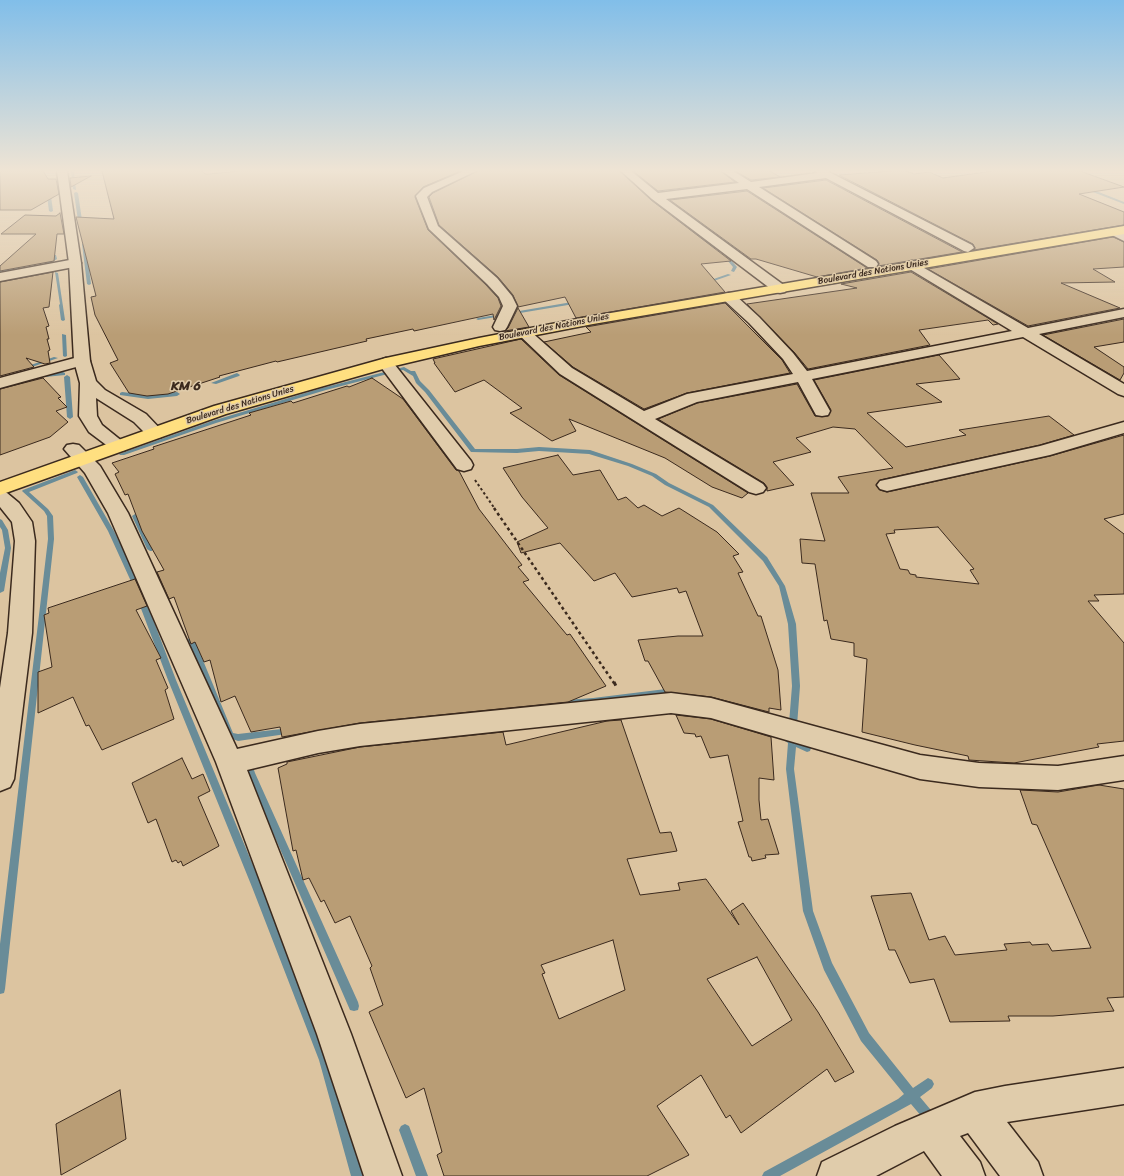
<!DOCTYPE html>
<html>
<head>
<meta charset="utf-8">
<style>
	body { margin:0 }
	canvas { display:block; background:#dcc4a0 }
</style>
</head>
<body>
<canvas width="1124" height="1176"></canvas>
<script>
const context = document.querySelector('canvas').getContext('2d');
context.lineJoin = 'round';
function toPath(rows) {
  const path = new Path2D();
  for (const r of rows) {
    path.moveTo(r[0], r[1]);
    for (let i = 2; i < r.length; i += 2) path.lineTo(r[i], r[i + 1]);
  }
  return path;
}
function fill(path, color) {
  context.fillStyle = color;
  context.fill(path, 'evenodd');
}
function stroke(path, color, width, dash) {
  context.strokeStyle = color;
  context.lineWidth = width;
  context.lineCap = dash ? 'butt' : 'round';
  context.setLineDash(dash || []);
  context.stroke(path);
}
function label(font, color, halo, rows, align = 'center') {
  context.font = font + ' Sriracha,sans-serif';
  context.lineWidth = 3;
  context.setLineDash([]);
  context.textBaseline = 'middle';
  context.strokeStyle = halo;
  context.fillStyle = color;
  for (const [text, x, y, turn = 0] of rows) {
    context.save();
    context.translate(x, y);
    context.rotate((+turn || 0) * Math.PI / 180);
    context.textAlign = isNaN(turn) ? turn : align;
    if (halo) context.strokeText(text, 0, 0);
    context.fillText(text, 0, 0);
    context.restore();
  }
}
fill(toPath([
	[71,171,74,171,76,190,73,189,71,171],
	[1086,187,1124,202,1124,204,1085,189,1086,187],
	[76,192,78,193,83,227,81,228,79,227,74,193,76,192],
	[49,195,51,196,53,211,51,212,49,211,47,196,49,195],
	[689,228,691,228,715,247,715,249,713,249,689,230,689,228],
	[84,243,86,244,91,284,89,285,87,284,82,244,84,243],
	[54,255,56,255,57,259,46,266,0,273,0,271,44,264,53,259,54,255],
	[728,259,730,259,737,267,734,272,731,271,733,267,727,260,728,259],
	[55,272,58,273,65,320,63,321,61,320,59,305,60,304,55,272],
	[728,274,731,275,708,283,705,282,728,274],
	[578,301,580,302,580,303,478,320,476,319,478,318,578,301],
	[62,334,66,335,67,356,65,357,63,356,62,334],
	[54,357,58,358,26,369,22,368,54,357],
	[404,367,411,371,415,371,420,381,429,390,475,449,517,449,539,447,590,450,632,464,656,474,669,483,713,505,767,557,785,586,796,624,800,686,796,739,810,745,811,748,810,751,807,752,796,747,794,769,813,911,832,963,869,1033,913,1088,928,1078,932,1080,934,1084,932,1088,920,1097,935,1115,937,1119,935,1123,931,1125,927,1123,911,1104,780,1176,762,1176,764,1172,898,1099,904,1094,861,1041,824,970,803,911,786,769,788,743,785,741,784,739,785,737,788,736,792,686,788,624,779,586,763,561,709,507,665,485,652,476,628,466,589,454,539,451,517,453,471,452,425,392,416,383,413,376,403,370,326,390,216,423,124,455,120,455,119,454,212,421,322,388,404,367],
	[63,372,65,373,65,375,45,377,42,375,45,373,63,372],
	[237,373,240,375,239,376,216,384,211,383,237,373],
	[67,375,70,377,73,417,70,419,67,417,64,377,67,375],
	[122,392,148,395,177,392,180,394,177,396,148,399,120,395,120,393,122,392],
	[75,470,78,472,77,473,29,492,48,509,53,516,54,539,5,989,4,993,0,994,0,944,48,539,47,516,44,511,22,491,23,490,75,470],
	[80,475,83,477,114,531,142,588,140,590,138,590,134,588,108,531,77,477,80,475],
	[135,514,138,516,153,549,152,551,150,551,147,549,132,516,135,514],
	[0,519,2,520,8,530,11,548,4,591,0,593,0,573,5,548,2,530,0,527,0,519],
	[138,596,141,596,145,598,176,680,262,887,331,1060,363,1176,351,1176,319,1060,252,887,168,680,137,598,138,596],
	[191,638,194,639,195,641,233,733,238,734,290,728,293,729,294,731,293,733,238,741,227,737,187,641,188,639,191,638],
	[674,688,677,689,678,691,677,693,674,694,593,704,537,708,534,707,533,705,534,703,537,702,593,698,674,688],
	[698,692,717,695,759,708,760,710,759,712,756,713,717,701,695,697,694,695,695,693,698,692],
	[251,769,254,770,255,773,358,1002,359,1006,358,1010,354,1011,350,1010,247,773,248,770,251,769],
	[405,1124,409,1126,428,1176,416,1176,399,1130,401,1126,405,1124]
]), '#698c98');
const building = toPath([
	[0,171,43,171,48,179,56,179,59,194,31,210,0,210,0,171],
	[102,171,202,171,205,174,209,174,240,171,461,171,423,187,415,197,428,230,486,285,498,298,501,306,494,320,493,314,414,331,413,329,366,339,367,341,277,362,276,361,219,376,220,377,168,394,147,396,129,393,110,363,118,360,95,315,91,297,96,296,76,217,114,219,102,171],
	[477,171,620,171,651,200,731,261,701,264,725,292,576,318,565,297,518,307,513,295,498,277,439,225,429,197,433,193,477,171],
	[633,171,721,171,735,182,658,191,633,171],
	[735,171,770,171,780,177,751,180,735,171],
	[891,171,906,171,914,174,929,172,943,178,993,171,1080,171,1124,187,1079,194,1124,212,1124,225,974,250,975,248,973,244,839,175,891,171],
	[91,176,71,187,70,178,91,176],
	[826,180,962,252,878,266,879,263,877,260,763,188,826,180],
	[747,191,867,268,817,277,756,259,751,259,670,200,747,191],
	[60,213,64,234,57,234,54,261,0,271,0,266,36,234,1,234,25,215,56,216,60,213],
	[1113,237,1124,242,1124,267,1093,269,1115,282,1061,283,1120,308,1028,326,928,269,1113,237],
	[53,272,49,307,43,308,49,326,46,327,49,339,47,339,50,350,48,351,50,363,45,364,26,358,34,367,0,376,0,282,53,272],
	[911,272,998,324,993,325,988,320,919,330,930,345,808,369,794,352,747,304,857,288,841,284,911,272],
	[725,303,782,360,790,373,687,393,644,409,573,367,544,342,591,332,586,327,725,303],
	[518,308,529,327,505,331,508,328,518,308],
	[1124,319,1124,342,1094,347,1124,367,1124,373,1120,380,1043,335,1124,319],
	[521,339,559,375,748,493,742,498,712,487,665,458,569,419,576,431,552,441,510,413,522,408,484,380,455,392,434,363,435,363,433,359,521,339],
	[939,355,960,379,916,384,942,402,867,413,906,447,966,435,959,430,1049,416,1074,435,1040,445,880,480,876,485,880,490,887,492,1050,456,1124,435,1124,514,1104,519,1124,534,1124,594,1094,595,1099,601,1088,601,1124,643,1124,741,1097,744,1099,747,1014,763,969,760,968,756,915,745,862,732,867,659,854,656,854,643,831,639,827,620,824,621,815,564,802,563,800,539,825,541,811,493,849,493,838,477,893,468,855,429,833,427,796,438,811,452,773,462,794,485,767,491,767,487,764,483,658,419,697,403,797,384,815,416,828,416,831,410,814,380,939,355],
	[938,527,974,569,970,570,979,584,916,577,916,575,910,574,908,570,900,569,886,534,895,533,894,530,938,527],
	[43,378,61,397,58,398,67,407,56,411,68,422,50,437,0,455,0,389,43,378],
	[372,378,403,399,456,470,459,471,479,509,522,565,518,567,529,580,523,582,567,635,570,634,606,686,568,702,360,723,282,737,280,727,251,732,235,696,221,702,210,660,204,662,195,642,191,644,174,597,169,599,157,572,164,570,142,531,128,494,125,495,115,474,119,472,112,463,154,449,153,447,251,415,249,413,291,401,293,403,347,386,349,387,372,378],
	[558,455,573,475,600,470,618,500,626,497,638,508,644,505,662,516,679,508,717,532,739,554,733,556,743,572,738,573,758,616,761,616,778,670,781,710,769,708,769,712,711,697,665,692,648,661,645,661,638,640,678,636,703,636,686,591,679,593,677,588,632,597,615,573,594,581,560,543,521,553,517,542,548,528,522,497,503,468,558,455],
	[135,579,147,606,136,610,161,658,156,660,168,688,165,690,174,719,102,750,89,725,86,726,73,697,38,713,38,672,52,667,44,615,49,613,48,608,135,579],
	[676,715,711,719,771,737,774,780,759,778,759,800,761,820,768,819,779,854,765,855,766,858,752,861,751,857,749,857,738,822,743,821,728,755,710,758,701,736,696,737,695,734,684,733,676,715],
	[621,720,660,833,671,832,677,851,627,859,640,895,680,890,678,883,706,879,739,925,731,911,743,903,818,1012,854,1072,835,1082,827,1069,741,1133,730,1115,726,1118,701,1075,657,1106,689,1155,647,1176,444,1176,437,1155,442,1152,424,1088,406,1098,369,1012,383,1005,370,968,372,966,350,916,335,923,324,900,321,902,309,878,303,880,296,850,293,851,278,768,287,764,287,762,360,747,503,732,506,745,607,721,621,720],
	[613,940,625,990,559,1019,542,974,545,973,541,965,613,940],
	[757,957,792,1020,752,1046,707,979,757,957],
	[182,758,192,779,203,774,210,791,198,797,219,846,183,866,181,861,178,863,176,860,172,862,156,819,148,823,132,783,182,758],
	[1099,785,1124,789,1124,997,1107,998,1114,1011,1053,1016,1008,1016,1010,1021,950,1022,934,979,910,983,895,950,889,950,871,896,911,893,929,940,945,936,955,955,1007,950,1004,944,1030,942,1032,945,1048,944,1052,951,1091,948,1037,825,1032,824,1020,790,1058,792,1099,785],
	[120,1090,126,1139,61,1175,56,1124,120,1090]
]);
fill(building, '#b99d75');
stroke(building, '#3b2a1e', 1);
const street = toPath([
	[464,171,476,171,432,192,427,197,438,226,497,278,512,296,517,306,507,327,505,330,500,331,495,330,493,327,503,306,499,297,487,284,429,229,416,196,424,188,464,171],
	[621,171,631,171,658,193,739,183,722,171,733,171,751,182,817,173,815,171,827,171,972,245,974,248,968,252,964,251,826,178,759,187,876,261,878,264,876,267,868,267,747,189,666,199,785,286,787,289,785,292,780,293,775,292,652,199,621,171],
	[1114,228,1124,232,1124,241,1110,234,1108,232,1114,228],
	[75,259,81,263,79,266,0,281,0,273,75,259],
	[912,261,1028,328,1124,309,1124,317,1039,334,1124,384,1124,396,1118,394,1023,337,812,379,830,411,828,415,822,416,816,415,798,382,697,402,655,419,763,484,766,488,763,492,756,494,749,492,560,374,517,333,519,330,529,330,572,368,644,411,687,394,793,374,783,359,749,323,724,300,722,297,724,294,729,293,734,294,759,317,793,353,807,371,1012,331,908,268,906,265,908,262,912,261],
	[82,356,87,358,90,361,87,364,0,388,0,378,82,356],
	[386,358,391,360,471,461,473,465,471,469,464,471,457,469,378,363,381,360,386,358],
	[1124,422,1124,433,1050,455,887,491,880,489,877,485,880,481,1040,446,1124,422],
	[73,444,79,445,100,466,128,513,237,749,318,731,360,724,671,693,711,698,920,755,979,763,1058,766,1124,756,1124,780,1058,790,979,787,920,779,711,718,671,713,360,746,318,753,247,770,351,1034,402,1176,364,1176,317,1034,216,762,108,513,85,473,64,449,67,445,73,444],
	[1124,1068,1124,1104,1007,1122,1038,1162,1043,1176,1000,1176,968,1133,960,1136,980,1162,985,1176,942,1176,924,1151,876,1176,817,1176,822,1162,895,1126,975,1092,1005,1086,1124,1068]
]);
const secondary = toPath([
	[57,171,67,171,81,263,90,361,96,381,105,390,146,414,164,433,161,437,155,438,149,437,134,422,96,398,97,416,102,425,128,446,125,450,119,451,113,450,89,432,79,416,80,383,74,361,69,263,57,171],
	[0,491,7,493,19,503,32,522,35,541,32,633,14,779,10,787,0,791,0,688,8,633,15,541,12,522,0,507,0,491]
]);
const primary = toPath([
	[1124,226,1124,234,593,324,479,346,390,367,226,414,0,495,0,482,214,406,386,358,479,338,593,316,1124,226]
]);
stroke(street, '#3b2a1e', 3);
stroke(secondary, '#3b2a1e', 3);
stroke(primary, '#3b2a1e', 3);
stroke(toPath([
	[475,480,495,509]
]), '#3b2a1e', 2, [2.5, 2.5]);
stroke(toPath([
	[494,508,614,683]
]), '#3b2a1e', 2.5, [3, 3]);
stroke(toPath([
	[614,682,616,686]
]), '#3b2a1e', 3, [4, 4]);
fill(street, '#e0ccab');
fill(secondary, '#e0ccab');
fill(primary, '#ffdf80');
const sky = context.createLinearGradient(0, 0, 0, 335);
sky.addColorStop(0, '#81bee9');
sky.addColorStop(0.51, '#efe4d4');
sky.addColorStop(1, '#efe4d400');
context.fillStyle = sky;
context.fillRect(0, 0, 1124, 335);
label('9px', '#3b2a1e', '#e0ccab', [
	["Boulevard des Nations Unies",873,272,-10],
	["Boulevard des Nations Unies",554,327,-11],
	["Boulevard des Nations Unies",240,405,-17]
]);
label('bold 13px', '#3b2a1e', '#e0ccab', [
	["KM 6",186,387]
]);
</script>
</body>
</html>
